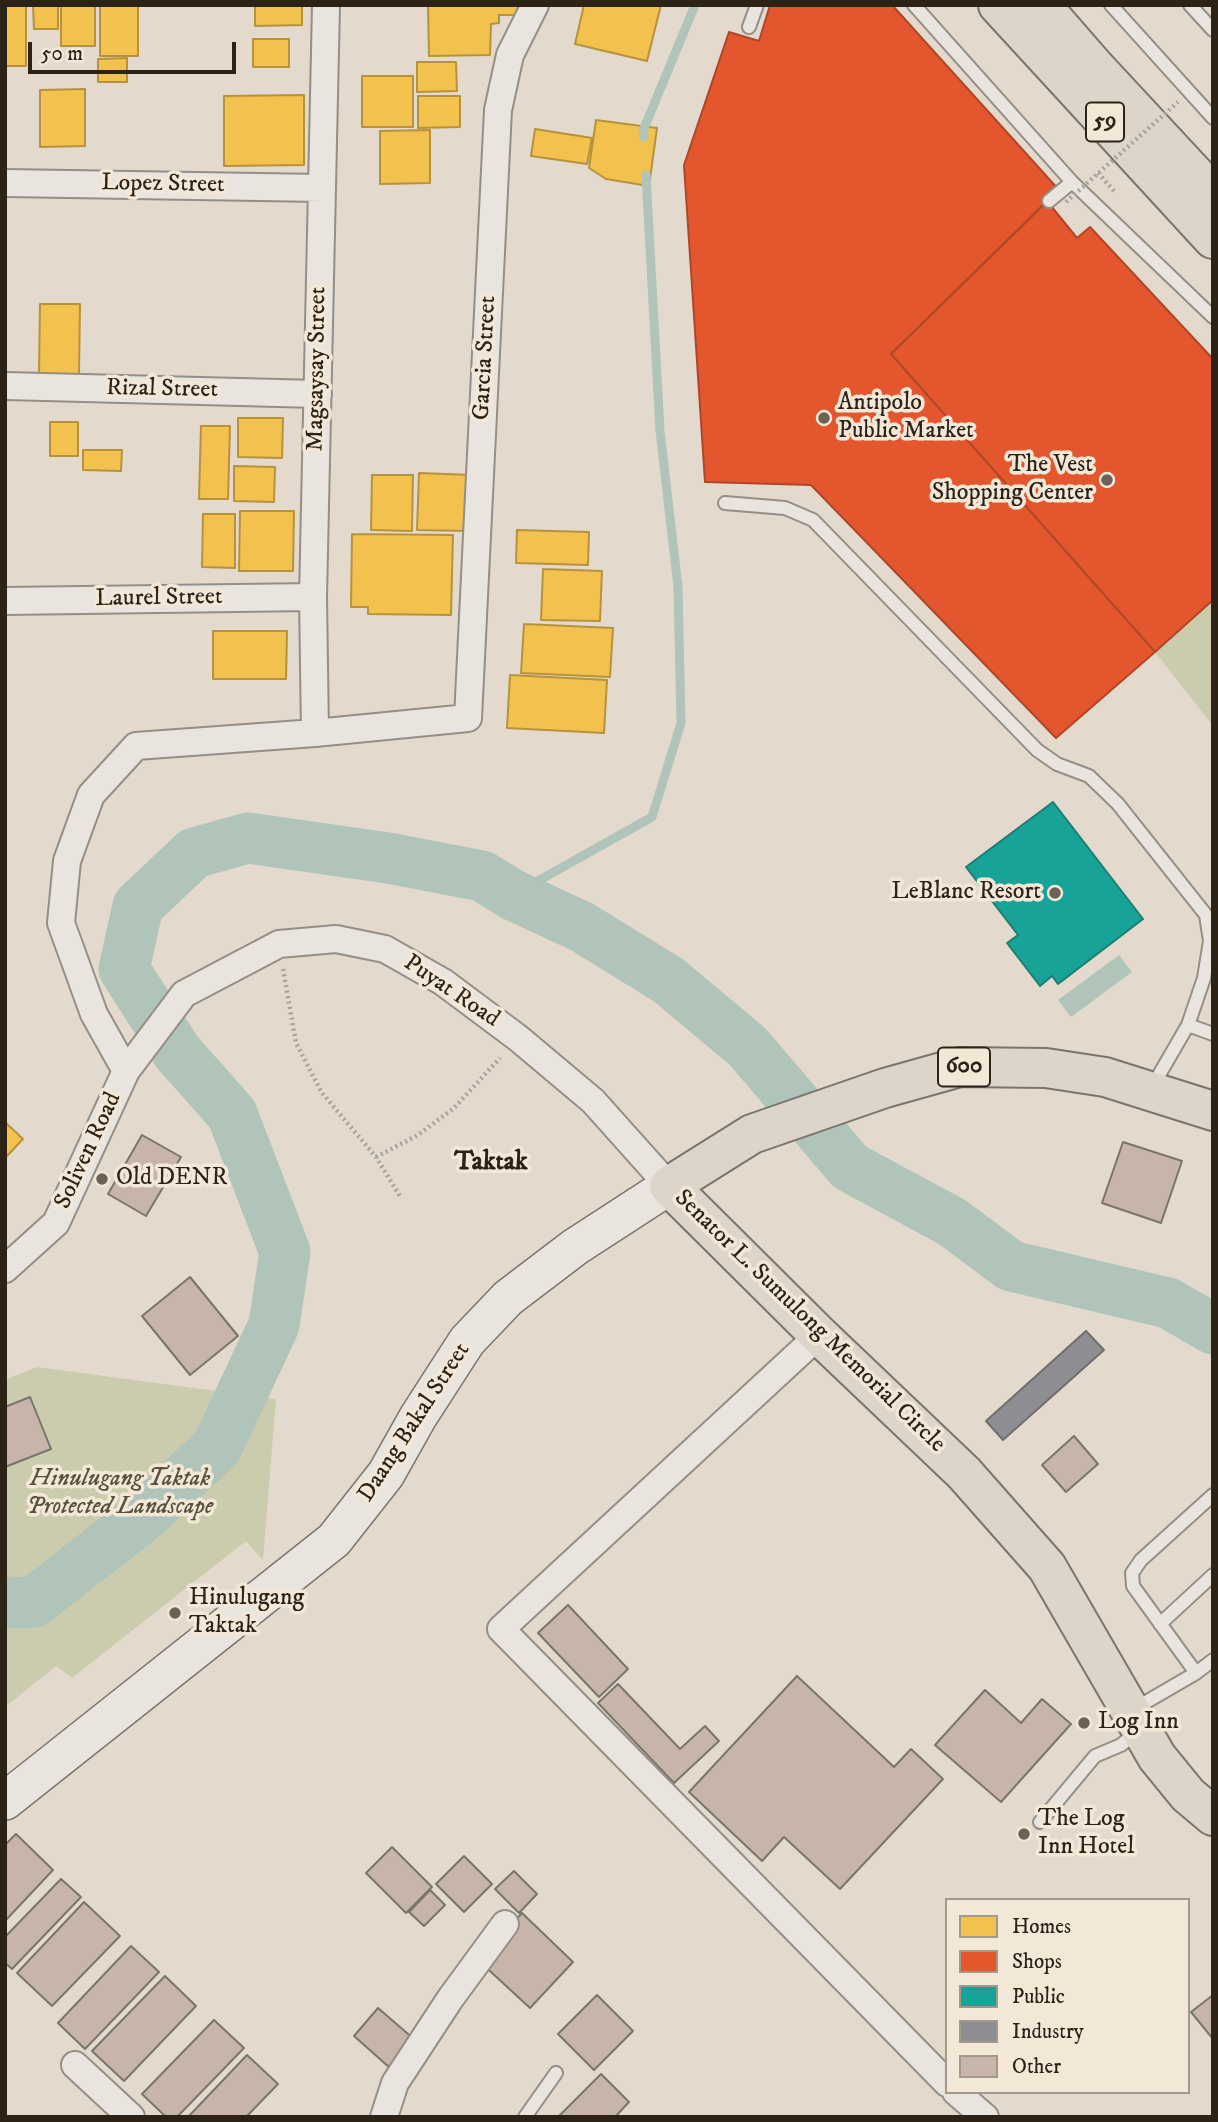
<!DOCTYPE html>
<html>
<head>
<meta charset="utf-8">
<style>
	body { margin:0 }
	#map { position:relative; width:1218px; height:2122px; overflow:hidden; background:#e3dacd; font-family:"IM FELL DW Pica",serif }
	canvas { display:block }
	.frame { position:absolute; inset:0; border:7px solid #2c2316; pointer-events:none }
	.legend { position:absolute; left:945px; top:1898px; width:245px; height:196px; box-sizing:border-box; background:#f3e8d8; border:2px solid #a3998a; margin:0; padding:9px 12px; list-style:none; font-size:21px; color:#2c2316 }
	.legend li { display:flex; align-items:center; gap:14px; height:35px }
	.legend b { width:35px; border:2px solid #a3998a }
	.scale { position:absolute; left:28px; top:42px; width:208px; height:32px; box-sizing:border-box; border:4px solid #2c2316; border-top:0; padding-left:9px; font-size:21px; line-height:24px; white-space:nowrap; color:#2c2316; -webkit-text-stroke:5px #f3e8d8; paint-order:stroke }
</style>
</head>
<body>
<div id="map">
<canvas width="1218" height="2122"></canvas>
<div class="frame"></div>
<ul class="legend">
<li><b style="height:19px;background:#f2c14e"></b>Homes</li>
<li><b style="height:19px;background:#e4572e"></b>Shops</li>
<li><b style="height:19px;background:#17a398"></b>Public</li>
<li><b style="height:19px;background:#8d8d92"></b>Industry</li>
<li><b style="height:19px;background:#c7b5a9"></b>Other</li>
</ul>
<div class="scale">50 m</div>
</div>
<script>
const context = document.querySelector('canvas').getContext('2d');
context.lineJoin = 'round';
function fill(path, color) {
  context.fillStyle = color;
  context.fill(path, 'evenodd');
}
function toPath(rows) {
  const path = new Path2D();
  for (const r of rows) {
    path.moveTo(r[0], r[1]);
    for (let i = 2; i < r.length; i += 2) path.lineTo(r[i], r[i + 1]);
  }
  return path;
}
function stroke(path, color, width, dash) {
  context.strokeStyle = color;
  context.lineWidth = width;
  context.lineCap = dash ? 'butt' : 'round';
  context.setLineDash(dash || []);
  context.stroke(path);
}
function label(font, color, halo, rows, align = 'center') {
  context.font = font + ' "IM FELL DW Pica",serif';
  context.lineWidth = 7;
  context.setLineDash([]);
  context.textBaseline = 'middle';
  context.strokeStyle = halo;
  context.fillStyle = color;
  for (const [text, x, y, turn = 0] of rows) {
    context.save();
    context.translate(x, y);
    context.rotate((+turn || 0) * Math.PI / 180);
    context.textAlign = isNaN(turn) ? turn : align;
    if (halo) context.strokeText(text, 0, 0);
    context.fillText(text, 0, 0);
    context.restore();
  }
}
fill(toPath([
	[1213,599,1213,726,1155,652],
	[37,1367,276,1399,263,1560,246,1541,72,1678,56,1666,5,1707,5,1380]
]), '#cbccae');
fill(toPath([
	[1119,955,1132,972,1071,1017,1058,1000]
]), '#b0c4b9');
const homes = toPath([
	[5,5,26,5,26,66,5,66,5,5],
	[33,5,58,5,58,29,34,29,33,5],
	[61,5,95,5,95,46,61,46,61,5],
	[100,5,138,5,138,56,100,56,100,5],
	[255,5,302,5,302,25,255,26,255,5],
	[428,5,522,5,522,15,499,15,499,23,491,24,490,55,429,56,428,5],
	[584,5,661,5,647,61,575,44,584,5],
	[253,39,289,39,289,67,253,67,253,39],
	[127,58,127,82,98,82,98,59,127,58],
	[417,62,456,62,457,91,417,92,417,62],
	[362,76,413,76,413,127,362,127,362,76],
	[85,89,85,146,40,147,40,90,85,89],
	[304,95,304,165,224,166,224,96,304,95],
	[418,96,460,96,460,127,418,128,418,96],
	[596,120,657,128,649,186,606,179,589,168,596,120],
	[535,129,592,138,587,164,531,156,535,129],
	[430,130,430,183,380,184,380,131,430,130],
	[40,304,80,304,79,375,39,374,40,304],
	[238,418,283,418,282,458,238,457,238,418],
	[50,422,78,422,78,456,50,456,50,422],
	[201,426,230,426,228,499,199,499,201,426],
	[83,450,122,450,121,471,83,470,83,450],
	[234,466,275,467,274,502,234,501,234,466],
	[419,473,472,475,470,531,417,530,419,473],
	[372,475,413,475,412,531,371,530,372,475],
	[240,511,294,511,293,571,239,571,240,511],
	[203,514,235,514,235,568,202,567,203,514],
	[517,530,589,532,588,565,516,563,517,530],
	[352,534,453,535,451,615,368,614,368,607,351,607,352,534],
	[543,569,602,571,600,621,541,620,543,569],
	[524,624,613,628,610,677,521,673,524,624],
	[213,631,287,631,286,679,213,679,213,631],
	[510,675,607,680,604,733,507,728,510,675],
	[5,1122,23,1139,7,1156,5,1154,5,1122]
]);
fill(homes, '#f2c14e');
stroke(homes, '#b7923d', 2);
const shops = toPath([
	[770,5,892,5,1059,190,891,354,1155,652,1056,738,811,485,705,482,684,165,729,32,759,41,770,5],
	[1047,201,1077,238,1090,227,1213,359,1213,600,1155,652,891,354,1047,201]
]);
fill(shops, '#e4572e');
stroke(shops, '#ad4727', 2);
const public = toPath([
	[1053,802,1143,919,1058,984,1052,976,1040,986,1007,943,1018,935,966,867,1053,802]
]);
fill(public, '#17a398');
stroke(public, '#1d7d71', 2);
const industry = toPath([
	[1086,1331,1104,1350,1003,1440,986,1421,1086,1331]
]);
fill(industry, '#8d8d92');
stroke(industry, '#706d6d', 2);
stroke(toPath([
	[644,137,643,131,695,5],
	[513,895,652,817,681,723,678,587,660,431,646,175]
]), '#b0c4b9', 9);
stroke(toPath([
	[5,1603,34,1602,144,1516,217,1447,274,1325,285,1252,232,1114,177,1052,124,969,138,906,194,853,248,838,388,858,482,876,513,895,582,927,668,980,748,1047,850,1167,952,1222,1011,1266,1168,1303,1213,1329]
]), '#b0c4b9', 51);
const building = toPath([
	[142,1135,181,1157,146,1216,108,1194,142,1135],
	[1123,1142,1182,1161,1161,1223,1102,1203,1123,1142],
	[190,1277,238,1336,190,1375,142,1316,190,1277],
	[30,1397,51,1449,5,1467,5,1407,30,1397],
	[1074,1436,1098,1464,1066,1492,1042,1465,1074,1436],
	[568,1605,628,1669,599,1697,538,1633,568,1605],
	[797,1676,894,1767,911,1749,943,1779,840,1889,784,1837,762,1861,689,1792,797,1676],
	[618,1684,680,1749,705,1726,719,1741,674,1783,598,1703,618,1684],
	[985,1690,1021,1723,1042,1699,1071,1724,1001,1802,935,1745,985,1690],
	[16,1834,53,1870,5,1921,5,1845,16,1834],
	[392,1847,432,1887,406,1913,366,1873,392,1847],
	[464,1856,492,1884,464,1912,436,1884,464,1856],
	[514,1871,537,1894,519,1913,495,1889,514,1871],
	[61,1879,81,1897,12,1969,5,1963,5,1937,61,1879],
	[430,1890,445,1905,424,1926,409,1912,430,1890],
	[84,1902,120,1936,52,2006,17,1973,84,1902],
	[522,1913,573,1962,530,2008,478,1960,522,1913],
	[131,1946,159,1972,85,2049,58,2023,131,1946],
	[165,1976,196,2006,124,2081,92,2051,165,1976],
	[597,1995,633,2031,594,2070,558,2034,597,1995],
	[1213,1995,1213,2039,1191,2012,1213,1995],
	[378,2008,415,2040,390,2068,354,2036,378,2008],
	[214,2020,244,2048,177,2117,166,2117,142,2094,214,2020],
	[247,2055,278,2084,246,2117,188,2117,247,2055],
	[601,2074,629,2102,615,2117,558,2117,601,2074]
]);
fill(building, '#c7b5a9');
stroke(building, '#7a756c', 2);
const lane = toPath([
	[914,5,1072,182,1213,317],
	[1111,5,1213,118],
	[1190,5,1213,30],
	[749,27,757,5],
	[1049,201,1072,182],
	[725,503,785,508,813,520,1037,750,1057,764,1089,776,1118,804,1206,915,1210,941,1204,978,1188,1025,1152,1087],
	[1188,1025,1213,1034],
	[1160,1624,1213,1575],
	[1196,1673,1133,1586,1132,1573,1141,1560,1213,1495],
	[1134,1709,1196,1673,1213,1660],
	[1040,1822,1095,1756,1121,1745,1138,1731],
	[525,2117,556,2073]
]);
const street = toPath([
	[5,183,322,188],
	[5,386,318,394],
	[5,601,313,597],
	[315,733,313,597,326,5],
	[126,1071,94,1014,61,923,67,861,91,795,136,746,315,733,468,718,498,110,510,55,535,5],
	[5,1269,56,1223,126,1071,184,994,279,944,336,939,385,949,443,982,518,1038,593,1101,669,1186],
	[819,1335,501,1629,947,2083],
	[75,2065,131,2117],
	[956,2092,985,2117],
	[384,2117,395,2083,450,1999,505,1924]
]);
const secondary = toPath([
	[5,1801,334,1540,386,1474,418,1417,467,1341,508,1298,575,1247,669,1186]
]);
const primary = toPath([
	[998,5,1213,239],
	[1041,5,1095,67,1213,194],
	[1213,1111,1105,1077,1046,1068,960,1067,885,1088,752,1134,669,1186,819,1335,964,1473,1047,1567,1157,1757,1188,1795,1213,1816]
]);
stroke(lane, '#948e85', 16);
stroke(street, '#948e85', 30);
stroke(secondary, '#7a756c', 40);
stroke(primary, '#7a756c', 42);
stroke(toPath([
	[1098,173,1114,191],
	[283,969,296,1043,322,1093,376,1157,401,1198],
	[376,1157,418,1135,454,1108,500,1058]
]), '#a6a19b', 4.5, [2, 3.5]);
stroke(lane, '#e9e4de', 12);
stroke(street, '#e9e4de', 26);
stroke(secondary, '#e9e4de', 37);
stroke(primary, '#ddd5c9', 38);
stroke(toPath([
	[1066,202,1178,102]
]), '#a6a19b', 4.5, [2, 3.5]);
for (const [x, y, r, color] of [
	[824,418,7,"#6c6356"],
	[1107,480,7,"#6c6356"],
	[1055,893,7,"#6c6356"],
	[102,1179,7,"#6c6356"],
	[175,1613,7,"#6c6356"],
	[1084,1723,7,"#6c6356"],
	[1024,1834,7,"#6c6356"]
]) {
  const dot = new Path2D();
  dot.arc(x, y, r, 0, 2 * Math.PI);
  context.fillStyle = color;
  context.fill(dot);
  stroke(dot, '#f3e8d8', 2.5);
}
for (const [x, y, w] of [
	[1105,122,38],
	[964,1067,52]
]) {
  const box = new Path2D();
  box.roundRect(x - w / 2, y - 19.5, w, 39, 5);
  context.fillStyle = '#f3e8d8';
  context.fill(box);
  stroke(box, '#2c2316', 2);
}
label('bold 23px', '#2c2316', null, [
	["59",1105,122],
	["600",964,1067]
]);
label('24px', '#2c2316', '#f3e8d8', [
	["Lopez Street",163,185,1],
	["Garcia Street",486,358,-87],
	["Magsaysay Street",318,369,-89],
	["Rizal Street",162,390,1],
	["Laurel Street",159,599,-1],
	["Puyat Road",451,992,34],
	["Soliven Road",89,1151,-65],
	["Senator L. Sumulong Memorial Circle",809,1322,44],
	["Daang Bakal Street",415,1423,-57]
]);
label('24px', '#2c2316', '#f3e8d8', [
	["Antipolo",838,404],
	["Public Market",838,432],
	["The Vest",1093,466,"right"],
	["Shopping Center",1093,494,"right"],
	["LeBlanc Resort",1041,893,"right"],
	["Old DENR",116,1179],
	["Hinulugang",189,1599],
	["Taktak",189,1627],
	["Log Inn",1098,1723],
	["The Log",1038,1820],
	["Inn Hotel",1038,1848]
], 'left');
label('italic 24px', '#56523c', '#f3e8d8', [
	["Hinulugang Taktak",120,1480],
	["Protected Landscape",120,1508]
]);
label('bold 26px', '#2c2316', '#f3e8d8', [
	["Taktak",491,1164]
]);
</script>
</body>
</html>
